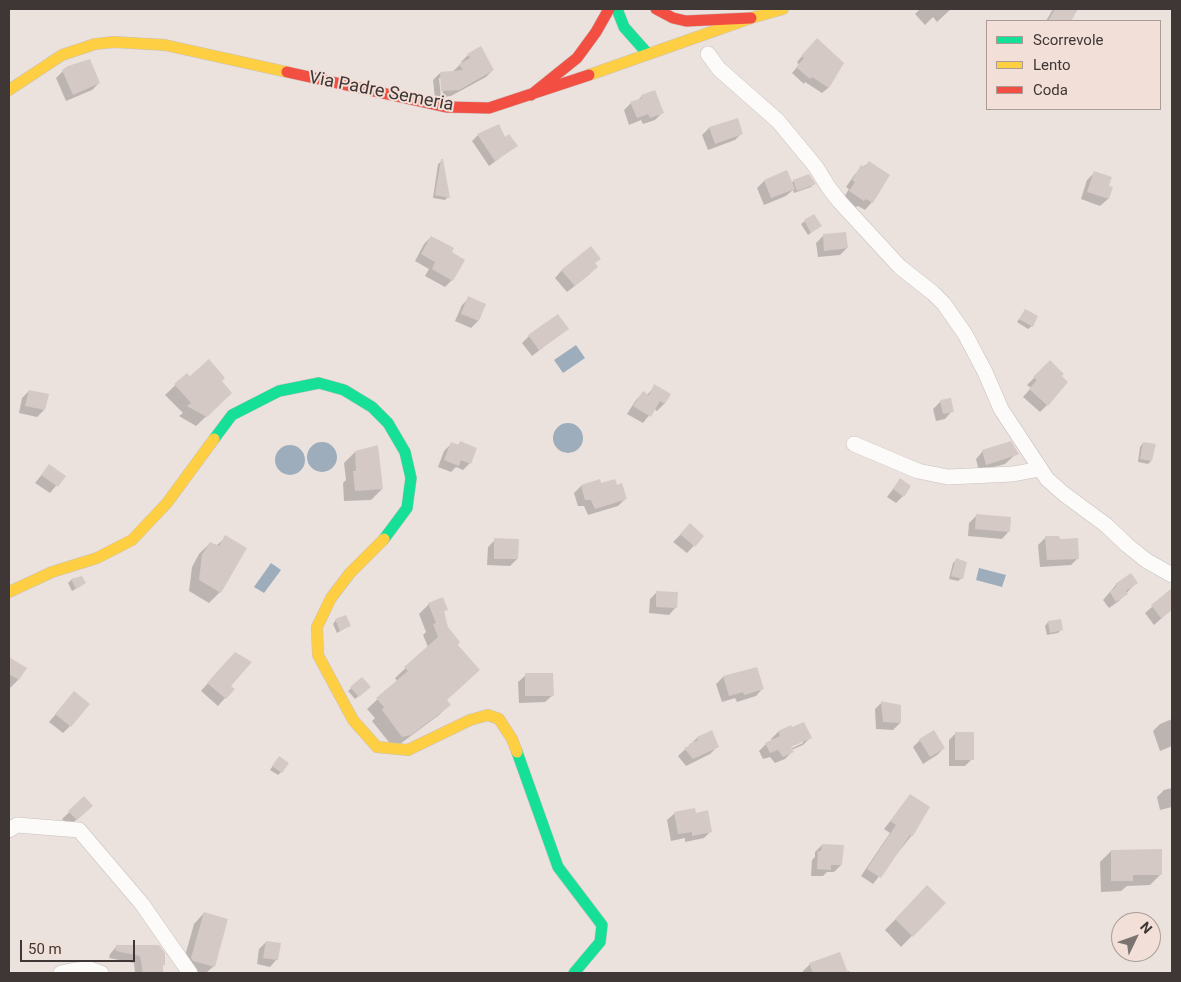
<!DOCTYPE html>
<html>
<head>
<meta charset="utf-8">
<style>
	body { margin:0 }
	#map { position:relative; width:1181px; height:982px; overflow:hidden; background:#ebe2de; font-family:Roboto,sans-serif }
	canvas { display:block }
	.frame { position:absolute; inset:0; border:10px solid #3f3735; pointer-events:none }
	.legend { position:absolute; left:986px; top:20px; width:175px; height:90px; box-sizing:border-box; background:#f1dfd8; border:1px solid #aa9c97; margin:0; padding:6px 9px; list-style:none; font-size:15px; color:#3f3735 }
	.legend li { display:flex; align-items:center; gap:10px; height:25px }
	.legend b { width:25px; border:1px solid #aa9c97 }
	.north { position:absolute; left:1111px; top:912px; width:50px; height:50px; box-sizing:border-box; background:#f1dfd8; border:1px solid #aa9c97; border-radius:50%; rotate:48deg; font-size:14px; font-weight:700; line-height:20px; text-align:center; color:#3f3735 }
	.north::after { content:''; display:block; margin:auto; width:18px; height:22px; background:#7b7370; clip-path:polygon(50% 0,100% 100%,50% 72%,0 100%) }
	.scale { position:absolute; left:20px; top:940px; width:115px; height:22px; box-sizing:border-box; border:2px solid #3f3735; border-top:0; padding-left:6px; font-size:15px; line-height:18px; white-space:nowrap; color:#3f3735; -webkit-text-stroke:4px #f1dfd8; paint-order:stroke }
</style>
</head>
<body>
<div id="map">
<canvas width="1181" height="982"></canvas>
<div class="frame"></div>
<ul class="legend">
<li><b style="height:6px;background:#16e098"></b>Scorrevole</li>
<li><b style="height:6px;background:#ffcf43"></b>Lento</li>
<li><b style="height:6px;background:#f24e42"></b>Coda</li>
</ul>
<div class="north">N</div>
<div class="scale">50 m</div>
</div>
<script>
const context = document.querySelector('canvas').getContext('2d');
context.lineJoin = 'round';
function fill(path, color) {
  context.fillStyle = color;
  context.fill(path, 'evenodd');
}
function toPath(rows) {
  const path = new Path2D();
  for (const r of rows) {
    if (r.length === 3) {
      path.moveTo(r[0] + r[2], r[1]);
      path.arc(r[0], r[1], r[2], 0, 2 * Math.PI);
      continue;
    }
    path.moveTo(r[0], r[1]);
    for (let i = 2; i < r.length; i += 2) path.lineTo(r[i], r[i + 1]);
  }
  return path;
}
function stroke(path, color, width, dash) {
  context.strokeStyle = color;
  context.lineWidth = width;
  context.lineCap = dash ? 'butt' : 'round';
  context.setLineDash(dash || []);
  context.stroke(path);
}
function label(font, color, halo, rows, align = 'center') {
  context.font = font + ' Roboto,sans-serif';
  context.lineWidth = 4;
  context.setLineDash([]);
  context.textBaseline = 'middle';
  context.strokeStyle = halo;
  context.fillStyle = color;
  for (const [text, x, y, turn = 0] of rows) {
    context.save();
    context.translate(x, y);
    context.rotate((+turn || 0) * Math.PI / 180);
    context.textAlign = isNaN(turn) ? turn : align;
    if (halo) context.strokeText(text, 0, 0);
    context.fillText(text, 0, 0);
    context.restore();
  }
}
fill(toPath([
	[576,345,585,358,563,373,554,360],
	[568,438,15],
	[322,457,15],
	[290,460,15],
	[271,563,281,570,264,593,254,587],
	[979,568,1006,575,1002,587,976,580]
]), '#9dadbc');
fill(toPath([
	[920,9,951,9,937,22,933,17,925,25,915,14],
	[1053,9,1075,9,1069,21,1046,21],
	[811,46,843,63,828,88,822,93,805,82,804,84,792,73,799,65,797,62],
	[468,55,493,70,486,77,451,96,443,97,442,78,439,78,441,97,435,98,433,80,440,73,452,72,462,63,461,62],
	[63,71,99,83,92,90,66,101,56,78],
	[642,96,662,113,655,120,643,124,641,120,629,125,624,110,631,103,637,101],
	[709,128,742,133,735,140,708,150,702,135],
	[478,135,504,139,516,146,489,166,472,141],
	[442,161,448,197,445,200,433,198,438,164],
	[869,162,889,175,872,202,865,210,858,206,856,207,843,199,849,189,846,187,855,174],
	[1094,173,1108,187,1111,188,1108,199,1100,206,1081,199,1087,180],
	[764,181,791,183,794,181,814,184,811,187,794,193,793,190,786,196,764,205,757,188],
	[805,221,820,226,808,235,801,224],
	[823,236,847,248,840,255,818,257,816,243],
	[431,237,450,252,452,280,445,287,425,276,429,269,415,261,424,244],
	[599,259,594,264,590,274,567,292,555,278,562,270],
	[469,298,485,304,478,321,471,328,455,321,462,305],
	[1025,311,1032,326,1028,329,1017,322],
	[567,329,532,356,522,343,529,336],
	[1050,362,1060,376,1047,405,1040,412,1023,397,1031,388,1027,385],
	[186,375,190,378,220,381,221,402,196,426,179,416,183,413,165,395],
	[655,386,670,394,664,404,657,411,654,409,643,423,627,414,636,400,643,393,647,395],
	[29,391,44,410,37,417,19,413,22,398],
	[950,399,952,411,945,419,936,421,933,409,940,402],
	[460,443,470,463,463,470,456,467,451,472,438,467,444,451,451,444,457,446],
	[1143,443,1151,461,1148,464,1138,462,1140,447],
	[983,451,1017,453,1005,464,979,471,976,459],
	[355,452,382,489,371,500,344,501,343,483,346,480,344,463],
	[49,466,64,476,50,493,35,483],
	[900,480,903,496,896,503,887,497],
	[601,485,625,499,618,506,588,515,584,506,578,506,574,493,581,486],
	[976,516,1009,531,1002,539,968,536,969,523],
	[683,532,703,536,687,553,673,542],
	[226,537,220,592,209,603,189,591,192,567,199,554,210,543,216,546],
	[1045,538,1058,541,1078,558,1071,565,1040,567,1038,545],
	[495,540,517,559,510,566,487,565,488,547],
	[956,560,962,578,958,581,949,579,953,563],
	[82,577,81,586,72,591,68,583,71,580],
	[1136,583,1119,601,1109,608,1103,600,1116,585],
	[657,592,676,607,669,615,649,613,650,599],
	[1167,594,1172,600,1172,609,1154,625,1145,613],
	[429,604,446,609,443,613,447,627,456,645,446,700,449,705,439,715,400,744,392,746,372,721,375,718,367,709,397,681,395,678,428,647,423,635,426,632,419,614],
	[336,620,349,626,337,633,333,624],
	[1048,622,1061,630,1058,633,1047,635,1045,626],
	[11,659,25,668,18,680,9,689,9,661],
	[228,660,230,686,233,689,218,706,201,691],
	[526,675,553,695,545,702,519,703,518,682],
	[723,677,763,688,756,696,737,702,735,698,722,702,716,684],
	[362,679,369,687,355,699,348,691],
	[74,693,70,726,63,733,49,722],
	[882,702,900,723,893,730,876,729,875,709],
	[1172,719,1172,746,1160,751,1153,731,1160,724],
	[790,726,810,738,803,745,791,750,792,752,785,759,775,763,770,757,763,759,759,751,766,744,772,741,771,739,778,732],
	[803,740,803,743,786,751,785,749],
	[956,733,972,759,965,766,949,766,949,740],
	[697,738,717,747,710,754,686,766,678,756],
	[920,740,944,748,937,755,923,764,913,747],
	[276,761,281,772,278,775,270,770],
	[1172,788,1172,807,1160,810,1157,797,1164,790],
	[910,796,912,835,873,884,861,876,890,833,884,829],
	[84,798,84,813,69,826,62,819],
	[675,813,695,814,711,831,704,838,685,842,685,838,671,841,667,820],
	[822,845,841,865,834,872,827,872,823,876,811,876,812,860,815,857,815,852],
	[1111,851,1161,874,1150,885,1127,886,1121,891,1101,892,1100,862],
	[927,887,944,903,901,947,885,930],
	[204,913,214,966,206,973,189,973,181,970,194,924],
	[266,942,277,959,270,967,257,964,259,949],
	[117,946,163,953,162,973,135,973,134,963,109,958,110,954],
	[810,964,846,972,849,971,850,973,803,973,803,971]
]), '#0003');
fill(toPath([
	[1055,9,1078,9,1071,21,1048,21],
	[817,38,844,63,829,88,812,77,810,79,796,67,804,58,801,56],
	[481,46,494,70,459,90,441,91,440,72,463,70,459,64,470,58,467,54],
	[90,59,100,83,73,95,62,70,68,66],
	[655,90,664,113,650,118,648,114,637,118,630,102,642,98,641,95],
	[738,118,743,134,715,144,709,127],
	[499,124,505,137,509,134,518,146,495,161,477,134],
	[441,159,443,159,450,198,435,195],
	[869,161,890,175,873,203,866,199,864,201,849,191,855,182,852,180,861,165,865,167],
	[787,170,795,189,771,198,764,180],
	[1094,171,1112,177,1109,186,1113,187,1109,199,1087,192],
	[809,174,816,184,797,191,793,180],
	[814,214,822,226,811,233,804,220],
	[846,232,848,248,824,251,823,234],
	[431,236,454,248,452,252,465,260,453,281,432,269,435,262,421,254],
	[591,246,601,259,595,263,598,267,575,286,561,270],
	[468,296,486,304,479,321,461,314],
	[1025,309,1038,316,1033,327,1019,319],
	[558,314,569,329,539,350,528,335],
	[209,359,225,378,222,381,232,393,207,417,187,406,191,403,174,384,187,373,190,376],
	[1050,360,1064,374,1062,376,1068,382,1048,406,1029,389,1037,380,1033,377],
	[654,384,671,394,665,404,660,401,651,417,633,406,643,391,649,395],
	[29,390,49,394,45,410,25,406],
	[951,398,954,412,943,414,940,400],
	[460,441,477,448,471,464,461,460,459,466,444,460,451,442,459,445],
	[1011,441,1019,454,1017,455,986,465,982,450],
	[1143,442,1156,444,1152,461,1140,459],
	[378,445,383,489,355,491,353,471,356,471,355,451],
	[49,464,66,476,58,487,41,475],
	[900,478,911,486,904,497,893,489],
	[600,479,601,483,615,479,617,485,622,483,627,499,595,509,591,500,585,500,581,485],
	[976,514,1011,517,1010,532,975,529],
	[690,523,704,536,695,547,680,534],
	[225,535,247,548,221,593,199,580,202,555,210,542,219,546],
	[1045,536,1059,536,1060,539,1078,538,1079,559,1047,560],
	[494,538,519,539,518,559,494,559],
	[956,558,967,562,963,579,951,576],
	[1131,573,1138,583,1126,591,1128,594,1116,602,1110,592,1117,586,1115,584],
	[82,576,86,583,76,589,71,579],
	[1172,588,1172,610,1161,618,1151,605],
	[656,591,678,592,677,608,656,607],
	[443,597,448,610,444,611,448,627,460,642,458,645,480,670,447,700,451,705,411,735,402,737,382,710,384,707,376,698,408,671,404,667,438,637,433,624,436,623,428,603],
	[346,615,351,626,340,631,335,619],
	[1061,619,1063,630,1050,633,1048,621],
	[235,652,252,662,231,686,235,689,226,699,207,683],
	[9,657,27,668,19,680,9,674],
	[757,667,764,689,744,695,743,692,729,696,723,676],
	[525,673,553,673,554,696,525,696],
	[362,677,371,687,359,697,350,687],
	[74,691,90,704,71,727,55,714],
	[881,701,901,705,901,723,883,722],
	[804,722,812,738,791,747,794,752,783,757,778,750,770,753,765,743,780,736,778,731,791,725,792,727],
	[712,730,719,747,693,759,684,748,689,746,689,744,698,740,697,737],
	[934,730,945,748,930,757,919,739],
	[955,732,974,732,974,760,955,760],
	[279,756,289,763,282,773,272,766],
	[910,794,930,807,913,836,910,835,881,878,867,869,896,825,890,821],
	[84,796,93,806,77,820,68,811],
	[695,808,696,813,708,810,712,832,692,836,692,832,678,834,674,812],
	[822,844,844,845,842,865,831,865,831,870,817,869,818,851,821,851],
	[1162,849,1162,875,1133,875,1133,881,1111,881,1111,850],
	[927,885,946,903,913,937,895,919],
	[204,912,228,919,215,967,193,961,191,958],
	[266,941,281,943,278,960,263,958],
	[116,945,159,945,165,953,165,965,163,965,163,973,143,973,140,956,116,951],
	[840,952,848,973,813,973,809,963]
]), '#d5c9c5');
const street = toPath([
	[708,54,719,69,778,121,816,167,829,188,840,202,900,267,933,293,944,304,965,334,985,372,1001,409,1047,479,1064,494,1106,525,1127,545,1147,561,1172,575],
	[854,444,918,471,948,477,1013,474,1040,469],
	[9,830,17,825,79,830,142,904,190,973],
	[61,973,75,970,90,969,101,973]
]);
const fast = toPath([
	[617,9,624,27,647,53],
	[214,439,232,415,279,391,319,383,344,390,372,407,388,423,405,452,411,478,407,508,384,539],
	[517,752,558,867,602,925,600,942,574,973]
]);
const slow = toPath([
	[589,75,751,18,783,9],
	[9,90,62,55,95,44,114,42,165,45,287,72],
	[384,539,350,573,331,598,317,627,318,655,353,720,377,747,408,750,470,720,488,715,499,719,512,739,517,752],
	[9,592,52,572,97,558,132,540,167,503,214,439]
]);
const jam = toPath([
	[656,9,673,18,686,21,751,18],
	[287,72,446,107,489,108,589,75],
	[531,95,577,58,596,32,609,9]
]);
stroke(street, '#c7c0bd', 16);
stroke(fast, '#c7c0bd', 12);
stroke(slow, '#c7c0bd', 12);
stroke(jam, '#c7c0bd', 12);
stroke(street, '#fcfbfa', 15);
stroke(fast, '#16e098', 11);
stroke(slow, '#ffcf43', 11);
stroke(jam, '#f24e42', 11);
label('18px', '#3f3735', '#f1dfd8', [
	["Via Padre Semeria",381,92,11]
]);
</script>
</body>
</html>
